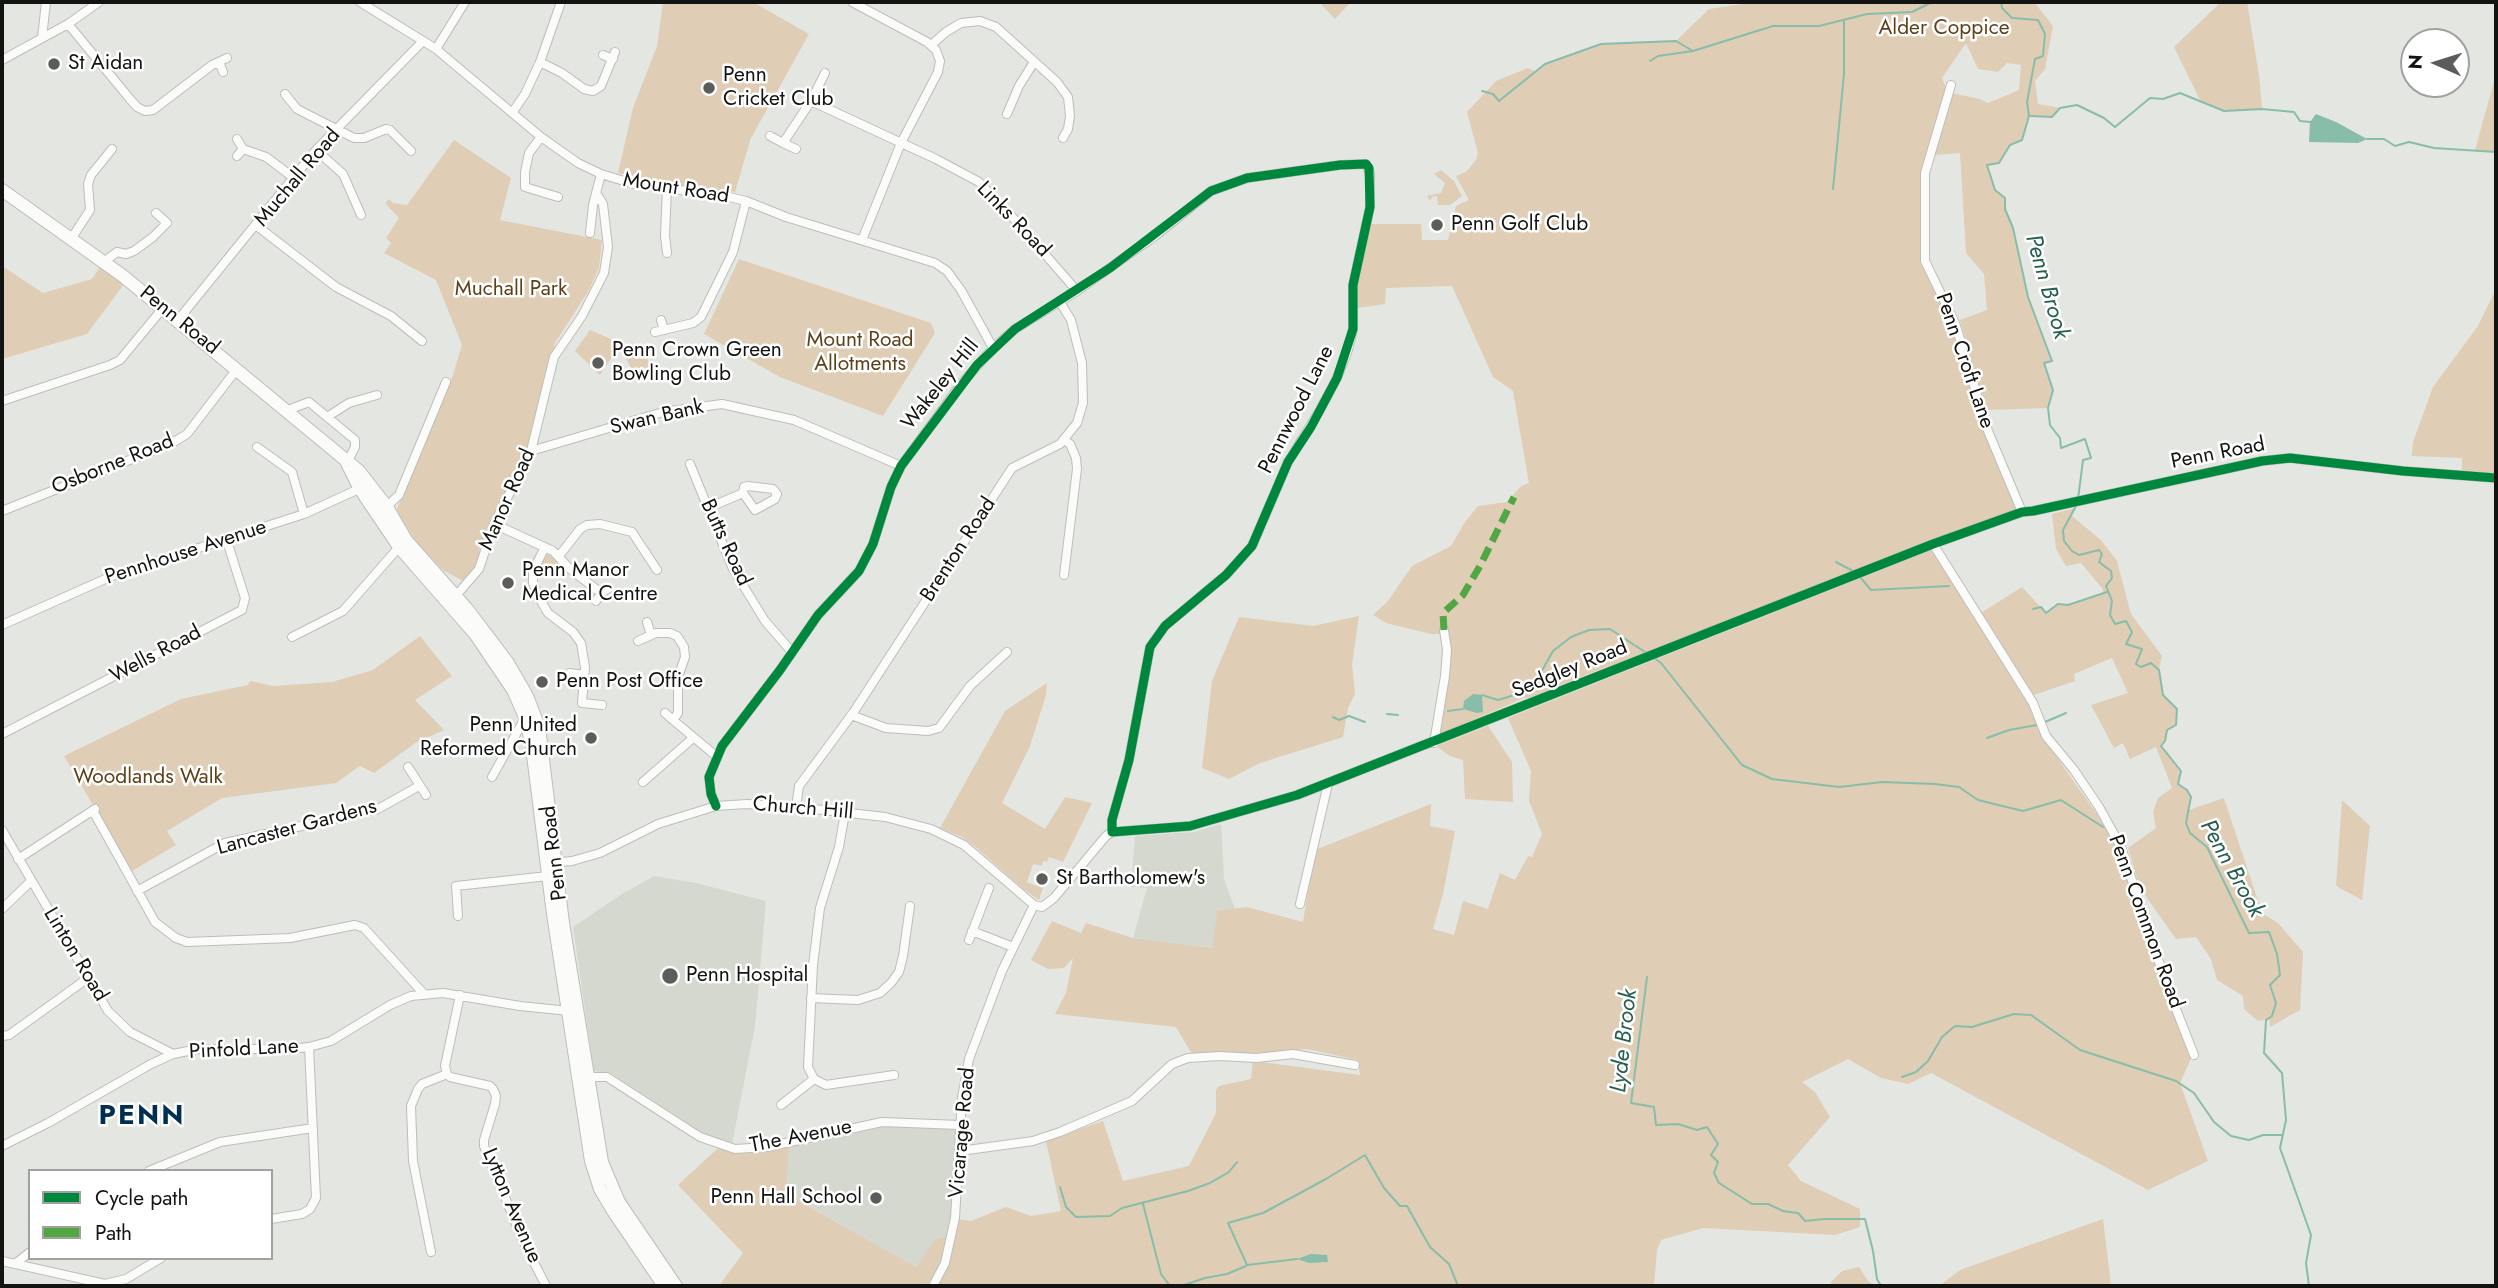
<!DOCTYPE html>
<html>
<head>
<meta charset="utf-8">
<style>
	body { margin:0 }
	#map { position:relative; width:2498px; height:1288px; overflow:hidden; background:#e4e6e1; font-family:Jost,sans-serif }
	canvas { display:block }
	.frame { position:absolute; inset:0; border:4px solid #131311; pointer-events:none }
	.legend { position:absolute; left:28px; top:1169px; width:245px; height:91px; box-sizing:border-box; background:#fff; border:2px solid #a1a1a0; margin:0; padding:9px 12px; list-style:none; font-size:21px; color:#131311 }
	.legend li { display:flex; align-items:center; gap:14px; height:35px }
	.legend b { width:35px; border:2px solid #a1a1a0 }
	.north { position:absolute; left:2400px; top:28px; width:70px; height:70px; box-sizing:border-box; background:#fff; border:2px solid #a1a1a0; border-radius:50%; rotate:273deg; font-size:19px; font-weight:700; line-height:28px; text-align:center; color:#131311 }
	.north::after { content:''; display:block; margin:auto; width:24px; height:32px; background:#5c5d5a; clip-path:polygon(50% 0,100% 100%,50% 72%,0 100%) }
</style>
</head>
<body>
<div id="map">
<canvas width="2498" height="1288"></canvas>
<div class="frame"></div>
<ul class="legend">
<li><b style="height:9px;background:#00873e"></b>Cycle path</li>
<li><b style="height:9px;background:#51a842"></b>Path</li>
</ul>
<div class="north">N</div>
</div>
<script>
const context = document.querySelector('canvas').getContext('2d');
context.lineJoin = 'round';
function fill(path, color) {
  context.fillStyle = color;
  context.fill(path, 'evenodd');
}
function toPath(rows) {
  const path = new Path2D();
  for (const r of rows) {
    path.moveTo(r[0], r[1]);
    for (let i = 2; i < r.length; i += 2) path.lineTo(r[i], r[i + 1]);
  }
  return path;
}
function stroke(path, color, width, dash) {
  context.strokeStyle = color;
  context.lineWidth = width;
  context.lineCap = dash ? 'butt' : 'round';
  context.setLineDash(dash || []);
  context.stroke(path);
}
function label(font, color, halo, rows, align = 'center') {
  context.font = font + ' Jost,sans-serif';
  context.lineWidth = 5;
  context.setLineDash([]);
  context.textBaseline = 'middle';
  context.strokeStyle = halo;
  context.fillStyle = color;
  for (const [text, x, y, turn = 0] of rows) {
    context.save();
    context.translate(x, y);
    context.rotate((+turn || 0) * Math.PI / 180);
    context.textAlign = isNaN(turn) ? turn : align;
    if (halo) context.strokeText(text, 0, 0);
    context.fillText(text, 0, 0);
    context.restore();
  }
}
fill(toPath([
	[1221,824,1224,879,1235,909,1217,912,1212,948,1133,938,1147,888,1131,887,1135,836,1195,832],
	[654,876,696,883,766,901,755,1026,732,1144,708,1136,611,1073,594,1071,573,927,622,894],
	[887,1126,957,1128,952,1222,946,1248,933,1277,802,1202,787,1185,789,1147]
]), '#d5d8cf');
fill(toPath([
	[663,2,753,2,809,34,751,138,735,192,669,185,618,173,633,108,657,46],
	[1319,2,1351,2,1335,19],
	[1757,2,2034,2,2053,26,2045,69,2035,81,2038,104,2060,108,2052,117,2029,116,2022,140,2010,145,1999,163,1987,165,1995,190,2005,198,2005,209,2013,228,2028,296,2052,361,2044,364,2053,390,2048,408,1986,410,1960,320,1987,310,1984,274,1966,253,1960,153,1935,155,1951,93,1980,99,1988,103,2019,90,2021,65,2007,63,1998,72,1978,69,1966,43,1942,78,1946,88,1923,169,1920,263,1951,323,1986,437,2017,510,1644,655,1606,667,1529,698,1524,698,1439,735,1448,686,1448,630,1439,634,1431,634,1386,623,1373,615,1388,601,1412,566,1451,546,1465,522,1478,506,1507,502,1521,486,1529,483,1513,391,1493,377,1452,286,1386,288,1385,304,1357,308,1357,288,1369,224,1421,224,1422,240,1448,240,1456,206,1469,200,1456,176,1466,172,1476,160,1478,153,1467,112,1496,81,1528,68,1536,72,1545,64,1601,44,1676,41,1709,9],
	[2221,2,2247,2,2259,75,2262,109,2224,111,2201,102,2174,47],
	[2496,37,2496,152,2475,150,2495,78],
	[454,140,511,178,500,220,602,240,599,268,589,290,555,343,533,437,480,546,478,563,465,582,443,570,417,543,396,511,452,378,462,345,436,280,384,253,391,243,386,238,399,218,385,203,389,199,393,203,407,205],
	[1441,170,1454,181,1462,196,1450,205,1438,205,1437,196,1432,197,1430,201,1427,196,1441,193,1445,183,1434,174],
	[739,259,931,323,935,333,883,416,780,377,704,334],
	[2,266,43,293,92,279,100,267,124,284,87,334,2,359],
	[2496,289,2496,459,2494,473,2462,471,2462,458,2412,456,2413,442,2433,387,2478,326],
	[590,330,621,343,600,375,575,351],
	[645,346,649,368,632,370,623,353,639,359],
	[2076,508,2072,516,2101,540,2117,561,2131,614,2162,656,2159,670,2163,695,2177,709,2176,725,2167,730,2165,741,2162,746,2181,771,2178,784,2187,790,2191,797,2189,810,2224,798,2262,913,2278,923,2303,952,2300,1010,2270,1027,2269,1019,2258,1021,2244,1009,2243,996,2217,980,2211,959,2196,937,2176,939,2140,888,2128,848,2156,828,2153,812,2158,798,2172,788,2156,747,2130,759,2123,743,2114,748,2091,705,2128,693,2112,658,2074,674,2075,681,2034,695,1981,613,2022,587,2046,613,2058,604,2069,605,2104,594,2102,588,2081,563,2066,566,2056,549,2052,514],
	[1932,550,2028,699,2041,735,2120,847,2192,1056,2180,1083,2208,1161,2148,1190,1931,1073,1908,1084,1881,1078,1848,1059,1802,1082,1815,1092,1830,1117,1788,1165,1801,1181,1860,1209,1860,1227,1835,1235,1703,1228,1661,1240,1657,1250,1654,1286,937,1286,949,1263,958,1219,971,1221,1006,1207,1031,1216,1061,1211,1046,1141,1103,1121,1123,1181,1189,1166,1216,1113,1216,1090,1219,1086,1251,1079,1253,1061,1360,1075,1358,1060,1307,1049,1256,1053,1192,1054,1176,1027,1055,1014,1066,993,1073,958,1064,968,1048,969,1031,960,1052,921,1081,933,1086,923,1133,938,1212,948,1217,911,1247,907,1303,922,1315,850,1431,804,1430,826,1455,831,1443,894,1433,929,1454,935,1463,901,1488,909,1500,873,1515,880,1528,856,1532,857,1542,834,1529,801,1531,771,1508,718],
	[545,555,550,555,560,566,535,572],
	[1359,616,1352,664,1355,694,1348,708,1343,737,1260,763,1229,779,1202,768,1212,681,1239,617,1313,626],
	[420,636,452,676,415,700,444,730,415,743,374,773,360,766,336,783,222,798,167,831,176,845,132,871,64,756,181,699,248,685,250,681,273,686,332,682,373,670],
	[1047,683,1046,695,1030,746,1002,803,1045,829,1065,797,1092,803,1063,862,1049,857,1047,862,1043,861,1042,866,1033,864,1027,882,1043,888,1039,900,1022,888,978,849,962,837,940,828,1005,711],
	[1488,726,1512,762,1513,802,1465,799,1463,760,1450,756,1436,746],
	[2342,800,2370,826,2362,900,2336,886],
	[789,1147,787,1185,801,1202,916,1267,935,1240,949,1236,946,1248,933,1277,926,1286,719,1286,743,1253,678,1185,717,1149,757,1153],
	[2103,1219,2111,1286,1939,1286,1960,1270],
	[1859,1267,1868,1281,1875,1286,1839,1286,1830,1283,1842,1271]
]), '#dfcdb6');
fill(toPath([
	[2316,114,2336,122,2367,139,2358,143,2309,142,2310,122],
	[1473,694,1482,695,1483,712,1477,713,1463,709,1464,701],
	[1311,1254,1327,1255,1328,1262,1309,1263,1297,1259]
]), '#88bdaa');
stroke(toPath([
	[2001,2,2002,8,2012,18,2038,20,2045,34,2043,56,2035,59,2027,102,2029,116,2022,140,2010,145,1999,163,1987,165,1995,190,2005,198,2005,209,2013,228,2028,297,2052,361,2044,363,2053,390,2048,408,2050,425,2060,438,2061,448,2085,439,2091,458,2083,460,2078,499],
	[1650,61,1658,56,1693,51],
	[1482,91,1493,94,1499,101,1545,64,1601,44,1676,41,1693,51,1773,26,1819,26,1867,14,1912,12,1932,2],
	[2031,116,2052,117,2060,108,2077,105,2104,118,2115,127,2150,98,2163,99,2180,93,2224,111,2262,109,2294,112,2300,121,2310,122],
	[2367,139,2384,139,2395,146,2409,142,2434,148,2496,152],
	[1833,189,1844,74,1844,20],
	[2077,504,2063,530,2064,541,2072,551,2079,555,2099,550,2102,554,2099,562,2111,571,2112,578,2106,586,2112,601,2110,615,2115,624,2126,621,2132,632,2126,644,2142,649,2136,664,2141,667,2151,663,2159,670,2163,695,2177,709,2176,725,2167,730,2165,741,2161,746,2181,771,2178,784,2187,790,2191,797,2186,823,2190,833,2207,847,2249,933,2269,932,2277,954,2280,975,2270,985,2276,1003,2272,1016,2266,1020,2264,1053,2282,1073,2286,1120,2280,1148,2311,1235,2306,1263,2309,1286],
	[1836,562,1853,571],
	[1860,577,1871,590,1949,586],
	[2033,609,2041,607,2046,613,2058,604,2068,605,2107,592],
	[1653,657,1661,663,1742,765,1772,779,1839,787,1882,782,1935,784,1959,787,1978,800,2023,811,2061,800,2103,827],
	[1482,695,1498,700,1531,690,1553,651,1571,637,1589,630,1610,629,1648,654],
	[1448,711,1463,709],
	[1387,714,1398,715],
	[1333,717,1339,720,1349,716,1365,722],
	[2045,722,2066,713],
	[1987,738,2009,730,2037,725],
	[1647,977,1631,1103,1654,1107,1656,1125,1678,1124,1697,1130,1707,1127,1718,1144,1711,1155,1718,1162,1714,1173,1719,1183,1752,1204,1768,1204,1783,1211,1798,1213,1805,1221,1824,1219,1865,1219,1873,1251,1877,1279,1881,1286],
	[1902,1077,1916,1072,1928,1061,1942,1037,1955,1026,1972,1027,2014,1014,2031,1015,2080,1050,2176,1081,2194,1093,2214,1122,2231,1136,2249,1140,2263,1135,2282,1135],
	[1060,1187,1066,1207,1076,1217,1110,1216,1122,1208,1188,1191,1210,1183,1229,1172,1237,1162],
	[1143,1204,1161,1274,1170,1286],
	[1297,1259,1247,1265,1228,1223,1263,1213,1326,1179,1365,1155,1384,1188,1400,1206,1407,1206,1430,1247,1449,1264,1458,1286],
	[1181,1286,1205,1278,1227,1274,1246,1266]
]), '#88bdaa', 2);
const minor = toPath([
	[360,2,436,49,541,137,578,163,601,174,634,184,725,196,746,201,786,217,935,263,947,271,961,290,993,348],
	[852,2,927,42,936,50,940,61,938,72,901,143,862,240],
	[68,24,130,99,137,107,145,111,153,110,212,65,227,58],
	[42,38,46,2],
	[931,45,946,32,961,23,980,21,996,27,1057,82,1068,97,1070,116,1068,129,1063,138],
	[436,49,465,2],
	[603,55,613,59],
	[2,60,68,24,99,2],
	[219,62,223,72],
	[540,62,562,73,584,89,593,91,601,86,615,52],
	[1951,85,1925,173,1925,261,1955,323,1988,431,2022,512],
	[285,94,297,109,354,138,364,138,386,129,390,130,411,151],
	[811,101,936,159,979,182,1017,222,1077,291],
	[512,113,525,94,540,62,561,2],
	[1007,114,1019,86,1034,62],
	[770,136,783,143,811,101,825,73],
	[541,137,529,153,525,172,525,187,558,197],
	[783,143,796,149],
	[243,149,266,157,294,178],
	[316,150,343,174,361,215],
	[237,156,243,149,237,139],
	[667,188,665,236,667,253],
	[257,226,336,287,391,316,422,341],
	[590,233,593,205,601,174],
	[71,239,90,210,88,184,91,175,112,149],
	[104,262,117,252,126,254,134,251,153,237,167,223,156,213],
	[178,320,316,150,423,41],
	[661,320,664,330],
	[655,332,693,323,701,317,733,252,746,201],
	[2,401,110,365,120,360,163,308],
	[288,410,309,402,355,440,355,447,347,463],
	[327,417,349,403,377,395],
	[257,447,292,472,304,514],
	[531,451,663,412,722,404,794,420,901,466],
	[690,464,733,569,765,621,792,652],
	[708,508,743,493,744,487,748,486,773,489,777,494,775,499,755,510,743,493],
	[384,509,399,495,446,382],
	[2,511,172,443,187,434,237,369],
	[494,524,553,551,569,568,601,593],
	[1933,544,2033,703,2046,736,2074,770,2099,807,2121,847,2167,986,2194,1055],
	[545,547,533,571,533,583,539,598,548,613,573,632,581,643,585,667,582,703,602,705],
	[559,556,580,529,587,525,600,524,632,532,657,570],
	[1064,575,1077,469,1076,458,1070,444,1064,440],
	[454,598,479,569,494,524,531,451,554,357,582,316,604,273,608,247,603,204,596,193],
	[596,601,601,593,609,588],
	[647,622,651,635],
	[2,625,112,576,304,514,361,488],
	[292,637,343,611,399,547],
	[638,641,656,633,670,633,677,636,684,647,685,657,678,677,678,713,673,720,665,713],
	[570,673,584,675],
	[851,715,886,728,928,731,939,728,970,686,1007,652],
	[673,720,716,756],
	[2,734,242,610,245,598,226,538],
	[1434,743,1445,676,1447,650,1444,630],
	[408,767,426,795],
	[492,777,525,718],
	[643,782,693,738],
	[716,806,711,794,709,777,722,746,780,670,818,615,859,571,873,544,891,487,901,466,962,383,993,348,1015,329,1077,291,1155,236,1211,191,1247,178,1340,165,1366,164,1370,173,1370,207,1353,285,1353,329,1348,350,1337,378,1320,410,1288,462,1252,546,1226,575,1165,626,1150,647,1129,760,1112,820,1112,832],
	[796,807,799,786,853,713,1012,468,1060,444,1077,423,1083,403,1082,363,1071,320,1060,302],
	[93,811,155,922,176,938,187,942,290,938,355,925,364,928,424,994],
	[845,813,839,847,820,908,813,965,808,1067,814,1079,826,1085,894,1075],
	[2,830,108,1011,130,1032,173,1054],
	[1112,832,1190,826,1297,795,1933,544,2022,512,2033,511,2262,461,2290,458,2403,471,2496,478],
	[18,859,95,809],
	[551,863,572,861,600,853,658,824,716,806,747,804,796,807,885,817,931,829,964,845,1034,905,1042,907,1054,898,1106,836,1112,832],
	[137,891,225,843,378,809,419,786],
	[1300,904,1328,784],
	[2,909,31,881],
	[458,916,456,886,548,876],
	[972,931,1013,947],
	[969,940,989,888],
	[460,995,445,1066,447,1074,450,1077,490,1086,493,1089,496,1096,495,1104,484,1140,484,1146,523,1241,546,1286],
	[811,998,858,1000,880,993,891,983,899,972,903,956,910,906],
	[2,1036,9,1035,88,978],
	[584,1077,607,1077,700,1137,735,1149,767,1147,882,1122,960,1125],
	[781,1105,814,1079],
	[2,1146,48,1123,151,1064,173,1054,198,1049,291,1049,309,1047,331,1041,390,1005,411,996,443,993,520,1006,569,1011],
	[960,1151,1033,1141,1060,1132,1132,1101,1172,1064,1188,1058,1220,1056,1256,1058,1293,1054,1355,1065],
	[149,1171,220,1142,313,1128],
	[271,1219,302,1214,310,1209,316,1198,309,1047],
	[431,1252,413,1161,411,1106,418,1089,422,1084,447,1074],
	[2,1261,105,1284,126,1279,161,1258],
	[15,1264,30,1252],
	[933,1286,945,1263,955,1218,962,1098,969,1059,1002,971,1034,905]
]);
const highway = toPath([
	[2,190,123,276,359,471,387,507,406,540,467,609,508,663,527,696,539,727,563,923,602,1162,619,1202,676,1286],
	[347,463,360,489,399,547,475,634,513,690,525,717,532,747,553,914,591,1161,600,1189,613,1211,664,1286]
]);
stroke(minor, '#bdbebb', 10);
stroke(highway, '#bdbebb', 14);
stroke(minor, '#fbfbfa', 8);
stroke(highway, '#fbfbfa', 12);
stroke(toPath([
	[1444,630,1443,613,1463,595,1480,566,1514,497]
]), '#51a842', 7, [14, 7]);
stroke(toPath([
	[716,806,711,794,709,777,722,746,780,670,818,615,859,571,873,544,891,487,901,466,977,365,1015,329,1110,268,1211,191,1247,178,1340,165,1366,164,1369,168,1370,207,1353,285,1353,329,1337,378,1311,427,1288,462,1252,546,1226,575,1165,626,1150,647,1129,760,1112,820,1112,832,1190,826,1297,795,1933,544,2022,512,2033,511,2262,461,2290,458,2403,471,2496,478]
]), '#00873e', 9);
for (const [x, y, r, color] of [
	[54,64,7,"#5c5d5a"],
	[709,88,7,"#5c5d5a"],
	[1437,225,7,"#5c5d5a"],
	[598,363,7,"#5c5d5a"],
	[508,583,7,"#5c5d5a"],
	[542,682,7,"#5c5d5a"],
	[591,738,7,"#5c5d5a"],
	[1042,879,7,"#5c5d5a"],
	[670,976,9,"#5c5d5a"],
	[876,1198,7,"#5c5d5a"]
]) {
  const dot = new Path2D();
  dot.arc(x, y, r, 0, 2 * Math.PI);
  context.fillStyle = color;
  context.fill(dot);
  stroke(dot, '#fff', 2.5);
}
label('21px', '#5f401a', '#fff', [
	["Alder Coppice",1944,29],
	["Muchall Park",511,290],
	["Mount Road",860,341],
	["Allotments",860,365],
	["Woodlands Walk",148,778]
]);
label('21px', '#131311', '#fff', [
	["St Aidan",68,64],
	["Penn",723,76],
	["Cricket Club",723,100],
	["Penn Golf Club",1451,225],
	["Penn Crown Green",612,351],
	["Bowling Club",612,375],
	["Penn Manor",522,571],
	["Medical Centre",522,595],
	["Penn Post Office",556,682],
	["Penn United",577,726,"right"],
	["Reformed Church",577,750,"right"],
	["St Bartholomew's",1056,879],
	["Penn Hospital",686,976],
	["Penn Hall School",862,1198,"right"]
], 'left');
label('21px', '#131311', '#fff', [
	["Muchall Road",298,178,-50],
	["Mount Road",676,189,9],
	["Links Road",1013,220,46],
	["Penn Road",179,321,39],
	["Penn Croft Lane",1964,361,71],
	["Wakeley Hill",941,385,-51],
	["Pennwood Lane",1297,410,-63],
	["Swan Bank",657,418,-13],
	["Penn Road",2218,454,-11],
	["Osborne Road",113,465,-22],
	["Manor Road",508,500,-66],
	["Butts Road",725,543,65],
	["Brenton Road",959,550,-57],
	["Pennhouse Avenue",186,553,-18],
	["Wells Road",156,655,-28],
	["Sedgley Road",1570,670,-22],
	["Church Hill",803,809,5],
	["Lancaster Gardens",297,828,-15],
	["Penn Road",555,853,-97],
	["Penn Common Road",2145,922,70],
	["Linton Road",75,955,59],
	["Pinfold Lane",244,1050,-3],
	["Vicarage Road",963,1133,-85],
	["The Avenue",801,1137,-11],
	["Lytton Avenue",511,1206,67]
]);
label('italic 23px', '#25604e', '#fff', [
	["Penn Brook",2046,287,74],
	["Penn Brook",2231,869,61],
	["Lyde Brook",1625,1041,-84]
]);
context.letterSpacing = '2px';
label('bold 28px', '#002f52', '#fff', [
	["PENN",142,1117]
]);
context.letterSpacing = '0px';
</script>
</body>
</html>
